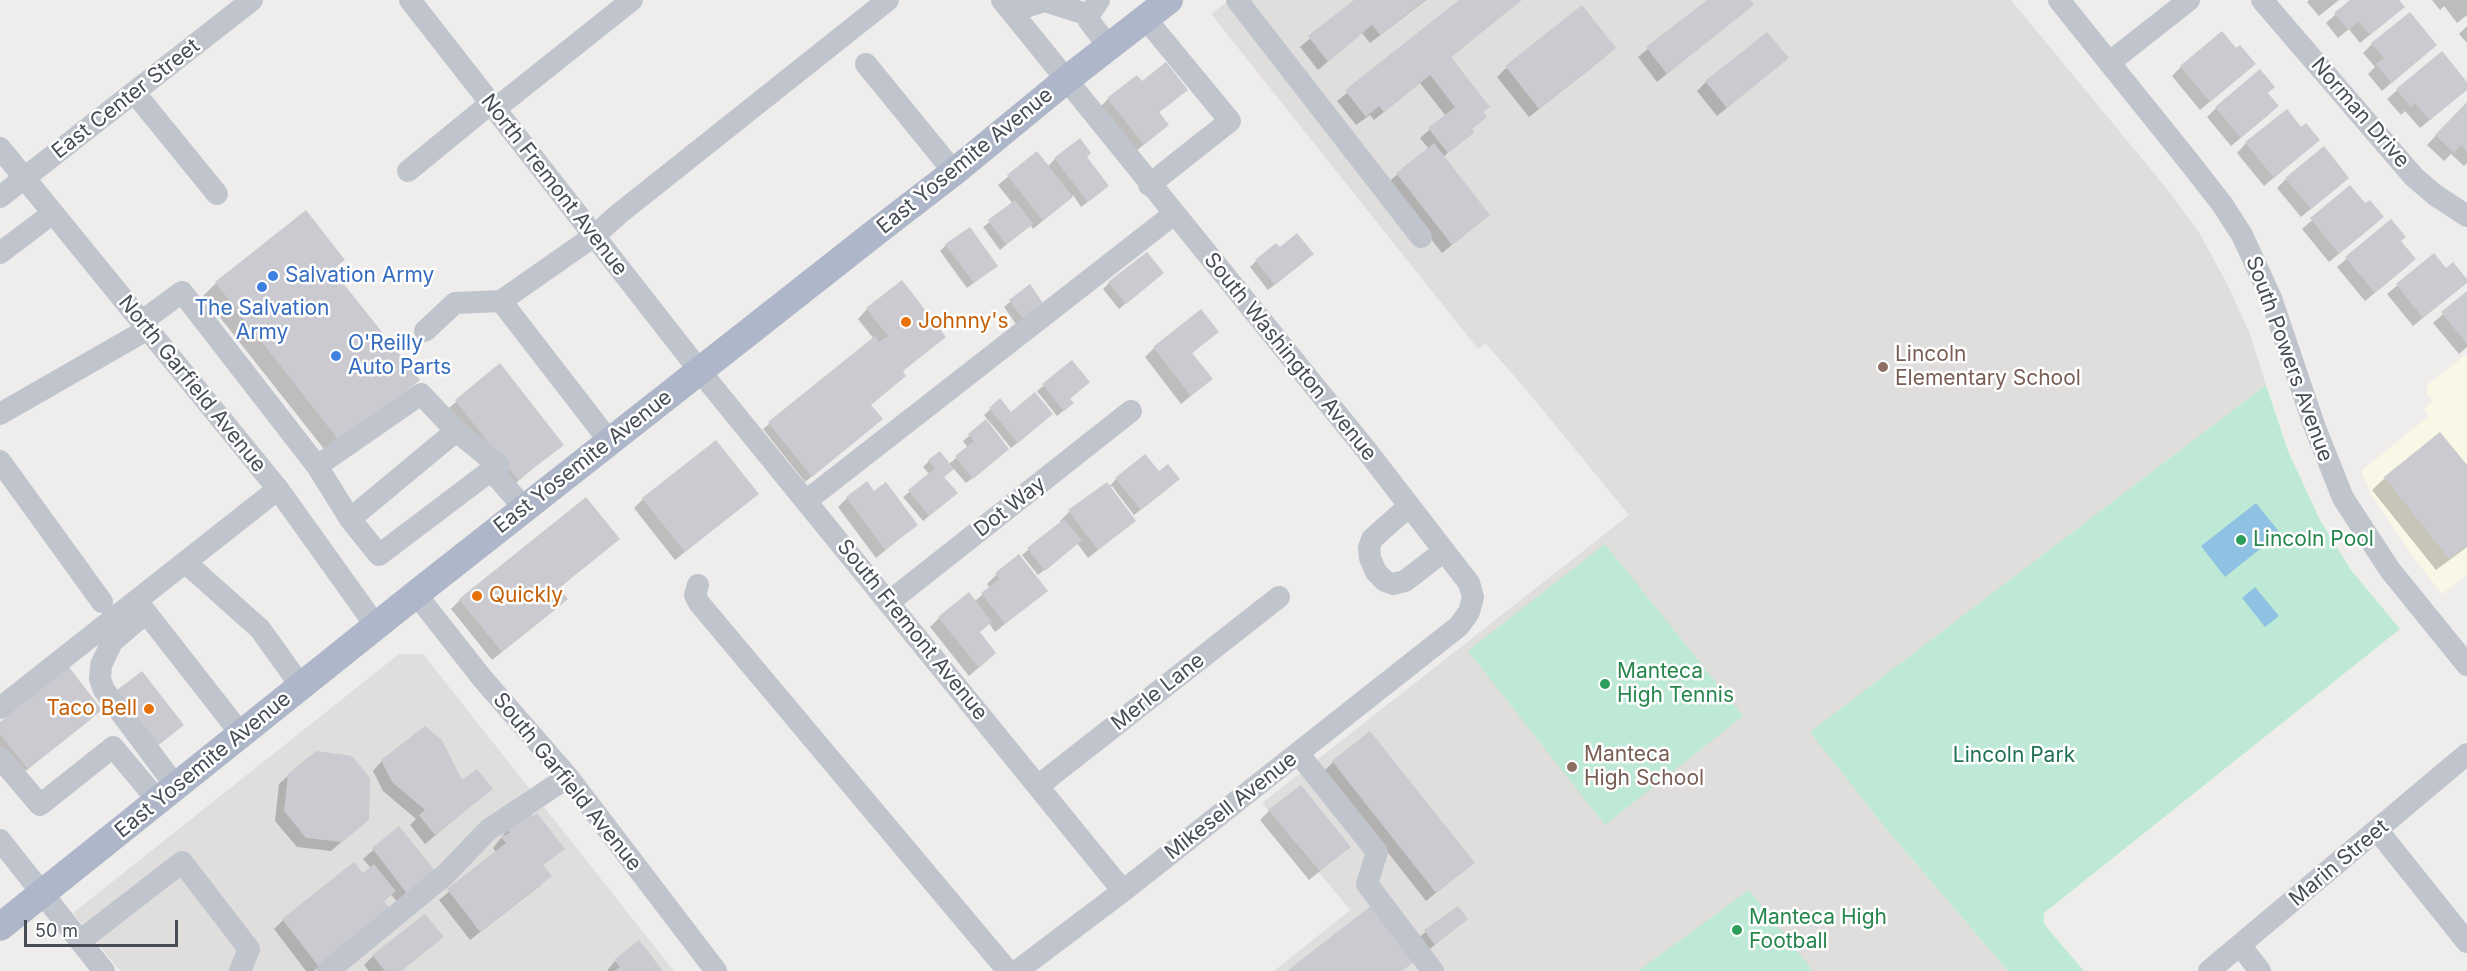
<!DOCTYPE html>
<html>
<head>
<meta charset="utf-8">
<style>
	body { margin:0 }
	#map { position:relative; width:2467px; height:971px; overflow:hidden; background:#efedec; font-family:Inter,sans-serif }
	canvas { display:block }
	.scale { position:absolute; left:24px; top:920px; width:154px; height:27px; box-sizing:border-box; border:3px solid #474c57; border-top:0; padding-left:8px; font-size:18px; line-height:21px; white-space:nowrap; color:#474c57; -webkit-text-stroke:4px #fff; paint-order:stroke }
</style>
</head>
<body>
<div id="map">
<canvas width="2467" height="971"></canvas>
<div class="scale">50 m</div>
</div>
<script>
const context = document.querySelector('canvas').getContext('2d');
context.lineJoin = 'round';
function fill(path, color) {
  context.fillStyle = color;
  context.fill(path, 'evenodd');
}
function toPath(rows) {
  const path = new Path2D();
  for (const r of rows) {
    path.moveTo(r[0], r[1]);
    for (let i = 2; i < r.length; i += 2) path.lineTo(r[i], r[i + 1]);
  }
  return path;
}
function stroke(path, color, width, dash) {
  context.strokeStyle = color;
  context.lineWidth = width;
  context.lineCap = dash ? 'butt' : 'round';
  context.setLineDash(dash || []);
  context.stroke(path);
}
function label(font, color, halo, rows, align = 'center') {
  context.font = font + ' Inter,sans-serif';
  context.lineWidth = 5;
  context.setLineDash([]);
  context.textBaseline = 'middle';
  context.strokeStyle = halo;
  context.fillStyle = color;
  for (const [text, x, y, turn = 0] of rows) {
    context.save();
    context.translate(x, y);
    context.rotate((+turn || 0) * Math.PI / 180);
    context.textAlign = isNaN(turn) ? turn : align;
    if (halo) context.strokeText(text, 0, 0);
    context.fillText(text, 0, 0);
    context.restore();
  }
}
fill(toPath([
	[2467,354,2467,575,2442,594,2411,554,2372,496,2361,471,2429,416,2424,409,2433,401,2427,394,2427,385]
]), '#f9f7e6');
fill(toPath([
	[1229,0,2011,0,2168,190,2200,234,2227,284,2250,334,2266,385,1811,732,1883,825,2008,971,1274,971,1350,910,1262,803,1629,515,1523,386,1485,343,1478,349,1211,14],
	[399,654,423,654,674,971,120,971,73,913]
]), '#e0dedd');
fill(toPath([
	[2266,385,2288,451,2320,520,2351,570,2400,629,2044,913,2044,923,2048,929,2084,971,2008,971,1883,825,1810,732],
	[1605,544,1743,716,1605,825,1468,651],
	[1749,890,1813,971,1638,971]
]), '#bee9d6');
fill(toPath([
	[2256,503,2280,533,2225,577,2201,546],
	[2255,587,2279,616,2265,627,2242,598]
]), '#8fc2e2');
fill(toPath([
	[1356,0,1426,0,1370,43,1362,33,1318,70,1300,47],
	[1462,0,1520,0,1450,58,1482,113,1471,130,1473,132,1443,157,1489,215,1442,253,1387,183,1429,149,1420,138,1446,116,1420,83,1374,120,1370,115,1356,125,1337,101],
	[1709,0,1748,0,1752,5,1657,82,1638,57],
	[2309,0,2339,0,2319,16,2307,2],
	[2352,0,2397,0,2393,16,2360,43,2349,29,2338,38,2326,23],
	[2432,0,2467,0,2467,15,2457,23,2444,6,2440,10],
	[2467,26,2467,43,2459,34],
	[2372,44,2435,45,2382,91,2368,74,2375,67,2363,53],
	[2441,53,2467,84,2467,89,2420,128,2405,111,2401,115,2387,99],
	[1605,57,1529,117,1497,77,1506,68],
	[1787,58,1717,116,1697,91,1706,82],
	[2181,67,2244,73,2200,110,2172,76],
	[1142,83,1176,99,1158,113,1167,125,1134,153,1099,108,1108,99],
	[2267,94,2268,115,2231,146,2207,117,2216,108],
	[2467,103,2467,163,2464,166,2451,154,2444,161,2427,145],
	[2301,129,2318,140,2264,186,2237,153,2246,143],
	[1037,153,1047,167,1055,159,1085,158,1101,192,1081,207,1073,195,1033,229,1030,225,1000,250,983,227,1013,204,998,185],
	[2286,179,2338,187,2301,217,2277,188],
	[2350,187,2372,226,2329,262,2302,229],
	[306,213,343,260,332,271,418,380,328,454,203,296,216,283],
	[2391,221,2400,241,2405,268,2365,301,2337,267],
	[946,245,996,266,967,288,940,251],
	[2434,255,2457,290,2413,326,2387,294],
	[1306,260,1268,290,1250,267,1256,261],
	[1156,279,1119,309,1103,289,1109,283],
	[1029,286,1042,303,1016,324,1004,307],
	[2467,293,2467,347,2459,354,2433,323],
	[867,309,944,337,901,372,869,405,875,425,805,482,763,429,874,339,858,319],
	[1217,332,1191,354,1211,379,1181,404,1145,357,1154,348],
	[1072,362,1069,399,1066,409,1057,416,1037,391],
	[500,365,562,444,505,492,443,413],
	[1000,401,1011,414,1045,420,1011,448,984,415],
	[985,422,1002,455,966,483,953,468,943,478,950,499,923,521,903,497,930,475,923,467,929,461,949,464,968,448,963,441],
	[2467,468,2467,547,2436,570,2372,490,2385,478],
	[1116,479,1172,485,1134,515,1112,486,1109,488,1134,521,1088,558,1077,543,1038,575,1022,555,1061,523,1060,521,1069,512,1106,484,1109,487],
	[757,494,675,560,634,508,643,499],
	[847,498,916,525,876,558,838,507],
	[618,539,558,589,566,599,557,608,492,660,451,609,460,600],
	[996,575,1046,591,995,632,989,623,978,633,985,662,969,676,930,627,939,618,974,602,990,588,987,584],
	[91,719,18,777,0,754,0,724],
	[382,761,462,782,491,789,425,844,410,825,416,819,383,791,373,771],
	[1333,762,1473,863,1426,901,1324,771],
	[289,775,367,820,331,851,297,847,275,821,279,784],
	[1269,811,1349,847,1309,880,1260,820],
	[399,828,434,872,398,903,391,894,383,902,380,919,314,971,306,971,274,929,283,920,371,868,363,859],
	[507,830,563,849,542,866,541,885,470,940,439,900,496,852,493,848],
	[1458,908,1466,919,1425,953,1415,940],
	[442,937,401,971,369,971,364,965,373,956],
	[615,961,661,971,607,971]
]), '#0003');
fill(toPath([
	[1354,0,1425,0,1380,35,1372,25,1328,62,1308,36],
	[1459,0,1522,0,1451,57,1490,107,1483,112,1487,117,1472,129,1475,132,1448,153,1428,128,1455,107,1430,75,1384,112,1379,106,1366,117,1345,90],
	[1707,0,1750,0,1754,5,1667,74,1646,47],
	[2350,0,2399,0,2405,7,2370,35,2359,21,2348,30,2334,13],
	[1582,5,1616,48,1539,109,1505,66],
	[2410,12,2437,45,2392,83,2376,64,2384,58,2371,43],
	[2222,31,2236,48,2240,45,2256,64,2210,102,2180,66],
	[1767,32,1789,58,1727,108,1705,81],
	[2442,51,2467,82,2467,90,2430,120,2415,103,2411,107,2396,89],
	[1166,62,1188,90,1159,112,1169,125,1144,145,1107,98,1137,75,1142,81],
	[2260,69,2275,87,2268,93,2279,106,2241,138,2215,107],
	[2467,102,2467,151,2461,145,2454,153,2435,135],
	[2287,109,2301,127,2306,123,2320,140,2274,178,2245,142],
	[1080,138,1091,153,1087,157,1109,186,1088,202,1054,158],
	[1434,143,1490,215,1452,245,1396,173],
	[2324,146,2349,178,2311,209,2285,178],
	[1037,151,1073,197,1043,221,1007,175],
	[2350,185,2365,203,2370,200,2384,217,2339,254,2310,218],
	[1015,200,1033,224,1006,245,988,220],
	[306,210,345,260,332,269,420,380,341,443,215,282],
	[2391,219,2406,237,2401,241,2416,259,2375,293,2345,257],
	[970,227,998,266,974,283,945,244],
	[1297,233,1314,254,1275,285,1255,260,1276,243,1280,247],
	[1147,252,1164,273,1126,304,1108,282],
	[2434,253,2446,268,2453,262,2467,279,2467,283,2423,318,2396,284],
	[902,280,946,337,903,371,906,376,871,405,883,419,812,477,768,422,875,336,879,342,888,336,866,308],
	[1030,284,1043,303,1023,319,1009,300],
	[2467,291,2467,344,2441,312],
	[1201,309,1219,332,1192,353,1213,379,1191,396,1153,347],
	[1072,360,1090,382,1070,399,1074,403,1064,411,1042,384],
	[500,363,564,445,518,480,455,400],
	[1035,392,1053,414,1018,443,989,408,1000,398,1011,412],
	[986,419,1009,449,973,479,955,456,974,441,968,434],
	[2440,432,2467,465,2467,545,2449,559,2384,477],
	[716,440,759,494,685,552,642,498],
	[940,451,954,469,944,477,958,493,929,516,908,490,935,468,928,460],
	[1145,454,1159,471,1168,464,1180,479,1141,510,1115,478],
	[867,481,874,491,886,482,918,525,885,550,846,497],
	[1107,482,1136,521,1098,550,1068,510],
	[586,497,620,539,559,588,568,599,502,652,459,599],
	[1064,519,1082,540,1045,571,1027,548],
	[1019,554,1048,591,1005,624,981,593,1000,579,995,573],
	[969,592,992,622,980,632,996,653,979,668,938,617],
	[69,667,102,710,28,769,0,734,0,722],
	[142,671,184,725,156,747,113,693],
	[425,726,442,740,462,780,477,769,493,789,435,835,419,815,425,810,392,782,381,760],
	[1370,731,1475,863,1436,893,1332,761],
	[316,751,352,756,370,778,369,820,342,842,306,838,284,811,288,774],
	[1301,785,1351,847,1319,871,1268,810],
	[530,813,533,816,537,813,565,849,543,865,552,876,480,932,447,889,506,843,501,837,510,833,506,829],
	[399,826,436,872,408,895,372,848],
	[354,862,363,873,374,864,396,891,384,901,391,910,319,967,282,919],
	[1372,905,1415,961,1402,971,1287,971],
	[1458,906,1468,919,1435,945,1424,930],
	[425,914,444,937,401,971,385,971,372,955],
	[639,940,663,971,614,971,620,967,614,960]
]), '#cacad0');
stroke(toPath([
	[410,0,699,370,1123,891],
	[1002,0,1367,451,1469,583,1473,597,1469,612,1459,626,1123,891,1017,971],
	[1099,0,1089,15,1089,21,1109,47],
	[1237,0,1421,237],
	[2059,0,2190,163,2222,204,2242,235,2271,298,2314,425,2343,498,2390,570,2467,665],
	[2262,0,2414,177,2435,195,2467,216],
	[1014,15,1028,6,1045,1,1089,15],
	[1145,18,1230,121,1149,185],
	[2110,62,2189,0],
	[866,64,954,172],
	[134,92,217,194],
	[495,109,632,0],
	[0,148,278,489,376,626],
	[408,171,491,103],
	[0,197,252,0],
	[0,253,53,213],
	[141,322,182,292,317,466,421,394,456,431,350,519],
	[425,331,455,303,501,301],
	[0,414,148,329],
	[610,442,501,301,594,236,620,213,888,0],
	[0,461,102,602],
	[317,466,350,519,379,555,498,465,456,431],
	[491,470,525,509],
	[806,501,1174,214],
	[1409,506,1372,539,1369,548,1370,558,1376,572,1385,581,1393,584,1405,581,1444,551],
	[185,562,260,629,301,686],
	[698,585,695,595,699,603,1008,971],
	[416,594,482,678,568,777,716,971],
	[137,601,241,734],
	[889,602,1131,411],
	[146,613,112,642,101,665,100,679,104,690,177,788],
	[0,708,278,489],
	[1298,753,1377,852,1367,884,1433,971],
	[0,758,40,805,113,747,159,802],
	[1038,786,1279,597],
	[2378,831,2467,942],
	[0,840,104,971],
	[80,941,182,862,249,949,240,971],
	[2240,945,2260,971],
	[328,971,445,875,488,830,568,777],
	[2209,971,2467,754]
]), '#bfc4cd', 22);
stroke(toPath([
	[0,927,416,594,876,232,954,172,1066,80,1169,0]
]), '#aeb7c9', 28);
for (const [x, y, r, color] of [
	[273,276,6,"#3f7fe0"],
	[262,287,6,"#3f7fe0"],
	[906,322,6,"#e8710a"],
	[336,356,6,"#3f7fe0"],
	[1883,367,6,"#8d6e63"],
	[2241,540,6,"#2e9e5b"],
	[477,596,6,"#e8710a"],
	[1605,684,6,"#2e9e5b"],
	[149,709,6,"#e8710a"],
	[1572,767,6,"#8d6e63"],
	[1737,930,6,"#2e9e5b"]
]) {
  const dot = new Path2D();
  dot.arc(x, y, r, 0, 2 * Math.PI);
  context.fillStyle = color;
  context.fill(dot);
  stroke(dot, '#fff', 2);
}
label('21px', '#474c57', '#fff', [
	["East Center Street",126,99,-38],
	["Norman Drive",2360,113,49],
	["East Yosemite Avenue",965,161,-39],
	["North Fremont Avenue",554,185,52],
	["South Washington Avenue",1290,357,51],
	["South Powers Avenue",2289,359,70],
	["North Garfield Avenue",192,384,51],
	["East Yosemite Avenue",583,462,-38],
	["Dot Way",1010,507,-38],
	["South Fremont Avenue",912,630,51],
	["Merle Lane",1158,692,-38],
	["East Yosemite Avenue",203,765,-39],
	["South Garfield Avenue",567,782,51],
	["Mikesell Avenue",1231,806,-38],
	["Marin Street",2339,863,-40]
]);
label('21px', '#366cbe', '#fff', [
	["Salvation Army",285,276],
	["The Salvation",262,309,"center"],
	["Army",262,333,"center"],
	["O'Reilly",348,344],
	["Auto Parts",348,368]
], 'left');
label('21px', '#c56008', '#fff', [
	["Johnny's",918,322],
	["Quickly",489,596],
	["Taco Bell",137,709,"right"]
], 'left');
label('21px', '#785e54', '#fff', [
	["Lincoln",1895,355],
	["Elementary School",1895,379],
	["Manteca",1584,755],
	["High School",1584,779]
], 'left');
label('21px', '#27864d', '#fff', [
	["Lincoln Pool",2253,540],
	["Manteca",1617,672],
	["High Tennis",1617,696],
	["Manteca High",1749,918],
	["Football",1749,942]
], 'left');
label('21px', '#207056', '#fff', [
	["Lincoln Park",2014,756]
]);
</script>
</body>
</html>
